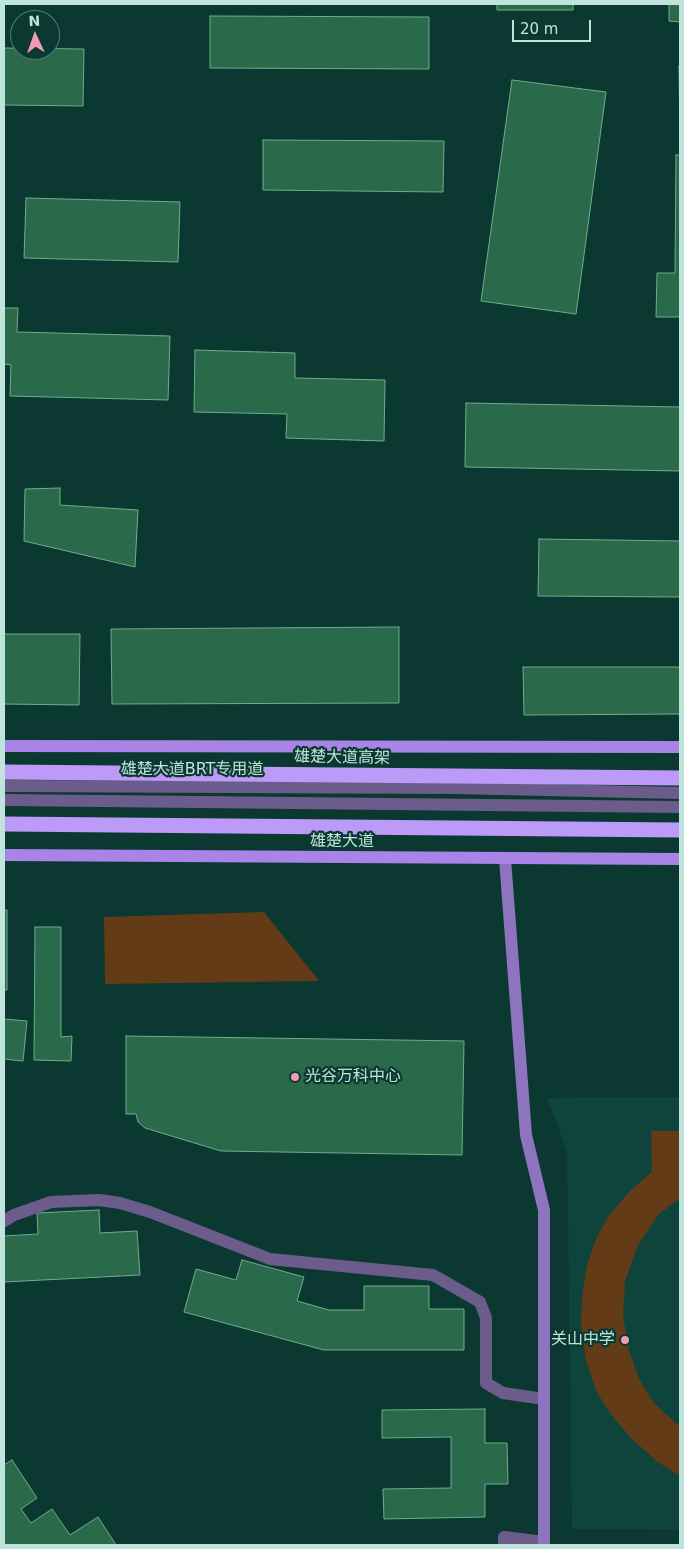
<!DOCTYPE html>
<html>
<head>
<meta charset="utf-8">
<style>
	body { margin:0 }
	#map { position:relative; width:684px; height:1549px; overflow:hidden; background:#0b3931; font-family:"DejaVu Sans",sans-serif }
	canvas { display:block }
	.frame { position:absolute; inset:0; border:5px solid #bee4db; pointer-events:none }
	.north { position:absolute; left:10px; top:10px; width:50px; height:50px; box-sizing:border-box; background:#0b3931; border:1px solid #537d75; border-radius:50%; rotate:357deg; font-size:14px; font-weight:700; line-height:20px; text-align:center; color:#bee4db }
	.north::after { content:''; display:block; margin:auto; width:18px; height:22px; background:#f09ab5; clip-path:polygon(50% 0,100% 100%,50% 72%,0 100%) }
	.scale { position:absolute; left:512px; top:20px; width:79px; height:22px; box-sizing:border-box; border:2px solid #bee4db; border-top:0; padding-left:6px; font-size:15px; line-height:18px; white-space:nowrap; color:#bee4db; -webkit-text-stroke:4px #0b3931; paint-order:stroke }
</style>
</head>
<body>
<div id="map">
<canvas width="684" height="1549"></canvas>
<div class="frame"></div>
<div class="north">N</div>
<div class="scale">20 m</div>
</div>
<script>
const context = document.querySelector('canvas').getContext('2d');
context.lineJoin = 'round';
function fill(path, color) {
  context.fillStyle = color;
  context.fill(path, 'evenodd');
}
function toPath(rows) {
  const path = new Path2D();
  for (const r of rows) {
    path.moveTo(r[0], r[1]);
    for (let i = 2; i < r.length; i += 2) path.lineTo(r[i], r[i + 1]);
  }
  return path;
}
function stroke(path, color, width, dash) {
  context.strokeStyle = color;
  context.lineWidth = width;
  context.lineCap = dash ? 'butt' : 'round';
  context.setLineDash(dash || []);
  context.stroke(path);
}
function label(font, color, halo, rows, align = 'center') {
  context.font = font + ' "DejaVu Sans","Noto Sans SC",sans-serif';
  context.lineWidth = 4.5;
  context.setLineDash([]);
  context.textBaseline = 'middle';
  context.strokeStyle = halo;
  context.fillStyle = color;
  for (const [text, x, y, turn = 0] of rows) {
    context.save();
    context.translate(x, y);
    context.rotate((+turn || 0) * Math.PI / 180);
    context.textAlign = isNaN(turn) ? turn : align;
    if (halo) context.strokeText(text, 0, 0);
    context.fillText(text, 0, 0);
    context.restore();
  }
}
fill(toPath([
	[680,1097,680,1530,572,1529,567,1151,547,1098]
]), '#0e443b');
fill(toPath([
	[264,912,319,981,105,984,104,917],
	[651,1131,680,1131,680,1198,659,1214,638,1245,625,1281,623,1315,629,1350,639,1379,654,1403,680,1427,680,1476,658,1462,632,1439,612,1416,596,1391,586,1360,581,1326,582,1298,586,1269,596,1239,609,1215,630,1191,652,1172]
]), '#633b17');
const building = toPath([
	[497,4,573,4,573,10,497,10,497,4],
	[669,4,680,4,680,22,669,21,669,4],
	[210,16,429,17,429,69,210,68,210,16],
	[4,48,84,49,83,106,4,105,4,48],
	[679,66,680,66,680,136,679,66],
	[512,80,606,92,576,314,481,301,512,80],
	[263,140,444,141,443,192,263,190,263,140],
	[676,155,680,155,680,317,656,317,657,273,675,273,676,155],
	[26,198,180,202,178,262,24,258,26,198],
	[4,308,18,308,17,332,170,336,168,400,10,396,11,365,4,364,4,308],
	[195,350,295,353,295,378,385,380,384,441,286,438,287,414,194,412,195,350],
	[466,403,680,407,680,471,465,467,466,403],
	[60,488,60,505,138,510,135,567,24,541,25,489,60,488],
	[539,539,680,541,680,597,538,596,539,539],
	[399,627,399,703,112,704,111,629,399,627],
	[4,634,80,634,79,705,4,704,4,634],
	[523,667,680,667,680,714,524,715,523,667],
	[4,910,7,910,7,990,4,990,4,910],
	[35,927,61,927,61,1037,72,1036,71,1061,34,1060,35,927],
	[4,1019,27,1021,23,1061,4,1059,4,1019],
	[126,1036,464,1041,462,1155,221,1151,145,1128,138,1122,136,1114,126,1114,126,1036],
	[99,1210,100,1233,137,1231,140,1275,4,1282,4,1236,38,1234,37,1213,99,1210],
	[242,1260,304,1277,297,1301,329,1310,364,1310,364,1286,429,1286,429,1309,464,1309,464,1350,324,1350,184,1312,196,1269,236,1280,242,1260],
	[485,1409,485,1443,507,1443,508,1484,485,1484,485,1517,384,1519,383,1489,451,1488,451,1437,382,1438,382,1410,485,1409],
	[12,1460,37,1498,21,1509,31,1523,52,1509,70,1535,98,1517,116,1545,4,1545,4,1465,12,1460]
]);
fill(building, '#2a6a4b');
stroke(building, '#6eae8b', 1);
stroke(toPath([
	[4,786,456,788,680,793],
	[4,800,680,807]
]), '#6c5c8c', 12);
stroke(toPath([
	[4,1221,14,1215,51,1202,99,1200,120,1203,150,1212,270,1259,433,1275,480,1302,486,1318,486,1383,503,1393,544,1399],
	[504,1545,504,1537,544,1542]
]), '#6c5c8c', 12);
stroke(toPath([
	[505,859,526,1135,544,1210,544,1545]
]), '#8e73bf', 12);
stroke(toPath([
	[4,746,680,747],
	[4,855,680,859]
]), '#a784e6', 12);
stroke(toPath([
	[4,772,680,778],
	[4,824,680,830]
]), '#bb9af8', 15);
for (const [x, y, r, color] of [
	[295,1077,5,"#f09ab5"],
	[625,1340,5,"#f09ab5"]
]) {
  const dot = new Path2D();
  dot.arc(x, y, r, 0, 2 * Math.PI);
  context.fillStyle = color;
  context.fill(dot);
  stroke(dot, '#0b3931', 2);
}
label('16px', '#bee4db', '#0b3931', [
	["雄楚大道高架",342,758,1],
	["雄楚大道BRT专用道",192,770],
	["雄楚大道",342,842]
]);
label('16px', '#bee4db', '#0b3931', [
	["光谷万科中心",305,1077],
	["关山中学",615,1340,"right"]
], 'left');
</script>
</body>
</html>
